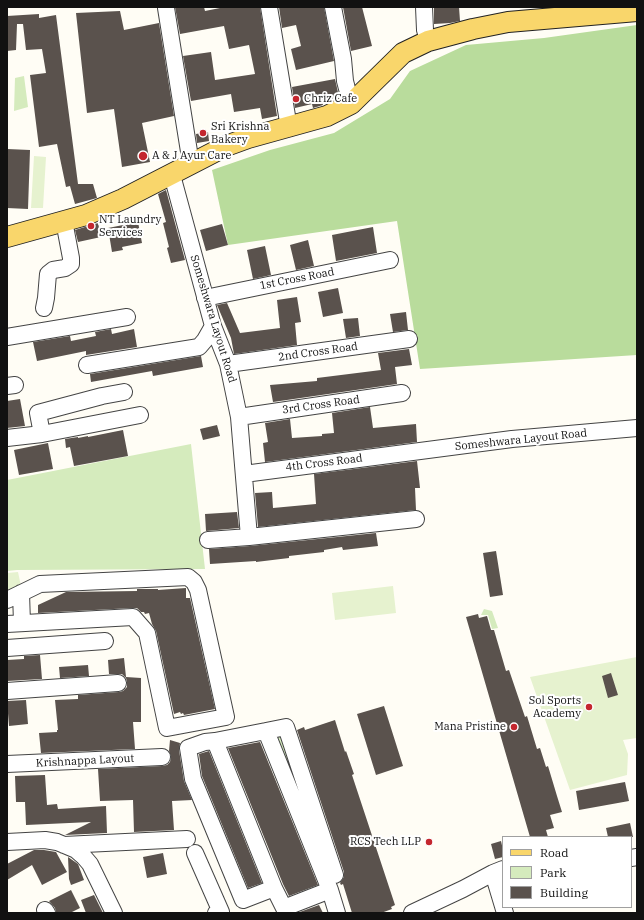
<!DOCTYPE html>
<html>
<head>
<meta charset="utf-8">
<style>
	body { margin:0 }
	#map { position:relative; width:644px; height:920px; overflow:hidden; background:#fffdf5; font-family:"IBM Plex Serif",serif }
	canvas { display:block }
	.frame { position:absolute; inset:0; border:8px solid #111; pointer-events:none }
	.legend { position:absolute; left:502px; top:836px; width:130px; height:72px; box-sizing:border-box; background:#fff; border:1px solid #a0a0a0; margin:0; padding:5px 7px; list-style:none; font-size:12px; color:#111 }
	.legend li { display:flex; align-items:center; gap:8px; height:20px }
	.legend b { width:20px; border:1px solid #a0a0a0 }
</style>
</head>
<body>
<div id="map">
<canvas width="644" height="920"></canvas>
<div class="frame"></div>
<ul class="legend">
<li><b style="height:5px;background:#f9d66b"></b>Road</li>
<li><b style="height:11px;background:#d5ebbd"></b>Park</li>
<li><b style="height:11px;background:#5a524d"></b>Building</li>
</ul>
</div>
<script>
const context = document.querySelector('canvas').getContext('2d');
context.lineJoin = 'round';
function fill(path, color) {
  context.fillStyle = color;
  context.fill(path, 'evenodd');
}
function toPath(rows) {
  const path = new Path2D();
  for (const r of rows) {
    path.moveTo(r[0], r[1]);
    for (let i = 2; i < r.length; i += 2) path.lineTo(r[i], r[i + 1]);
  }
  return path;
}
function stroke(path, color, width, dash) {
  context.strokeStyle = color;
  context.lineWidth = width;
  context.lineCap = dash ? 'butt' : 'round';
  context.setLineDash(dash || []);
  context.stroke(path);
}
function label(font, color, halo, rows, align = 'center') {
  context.font = font + ' "IBM Plex Serif",serif';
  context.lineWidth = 4;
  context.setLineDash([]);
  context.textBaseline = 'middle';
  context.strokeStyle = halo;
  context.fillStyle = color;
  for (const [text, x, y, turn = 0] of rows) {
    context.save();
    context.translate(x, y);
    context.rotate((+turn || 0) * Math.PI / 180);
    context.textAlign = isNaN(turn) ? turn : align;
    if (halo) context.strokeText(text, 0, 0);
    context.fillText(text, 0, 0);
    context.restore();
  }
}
fill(toPath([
	[24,76,28,107,14,111,15,78],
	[191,444,205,569,17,570,7,571,7,480],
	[484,609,492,611,498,628,492,629,488,615,481,615],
	[283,732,299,781,290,785,271,736]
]), '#d5ebbd');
fill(toPath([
	[637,25,637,355,420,369,397,221,228,245,212,170,270,150,334,133,390,99,410,71,466,45,544,38]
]), '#b9dc9c');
fill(toPath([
	[34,156,46,157,43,208,31,208],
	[18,572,22,591,7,594,7,573],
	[393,586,396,613,335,620,332,593],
	[637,657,637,738,623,740,628,754,627,775,570,790,530,677]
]), '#e6f2cf');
fill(toPath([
	[175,7,204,7,205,11,225,7,260,7,277,116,262,119,260,108,234,112,231,94,191,101,183,56,211,52,215,80,255,74,249,45,229,49,224,26,180,34],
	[279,7,324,7,334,61,296,70,291,49,301,46,296,25,282,28],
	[343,7,362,7,372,46,351,51],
	[434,7,459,7,460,21,450,23,434,24],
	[120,11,124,30,159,23,174,116,142,123,150,162,122,167,114,109,87,113,76,13],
	[39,14,39,18,56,15,78,184,93,184,97,198,75,204,70,186,66,187,57,144,39,147,30,75,46,73,42,49,26,50,23,24,17,24,16,50,7,51,7,16],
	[335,79,339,97,322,101,323,105,313,108,312,104,295,108,292,87],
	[208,132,209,141,197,143,196,134],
	[7,149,30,150,28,209,7,208],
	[166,190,185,260,171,263,167,248,169,247,163,223,166,222,158,194],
	[138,222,142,243,122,247,123,250,112,252,108,228],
	[98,223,101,237,78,242,75,230],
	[222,224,228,245,206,251,200,230],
	[373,227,377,253,336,261,332,235],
	[308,240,314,266,296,270,290,245],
	[265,246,271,275,253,279,247,250],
	[338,288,343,313,323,317,318,292],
	[297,297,301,322,295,323,297,345,234,354,231,338,217,305,227,303,240,333,280,328,277,300],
	[406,312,408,330,393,332,390,314],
	[358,318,360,336,346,338,343,319],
	[111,329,112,334,134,329,137,347,86,355,86,351,37,361,33,342,70,336,71,341,96,336,95,332],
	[409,349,412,365,395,367,397,384,273,402,270,385,317,381,317,378,381,370,378,353],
	[201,356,203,367,153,376,152,371,91,382,90,374],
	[20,399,25,426,7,428,7,401],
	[370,407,373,428,416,424,417,442,265,462,263,443,268,442,265,423,290,419,292,438,322,436,322,434,334,433,332,413],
	[217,425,220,436,203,440,200,429],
	[123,430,128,456,74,466,70,447,66,448,65,439,78,437,78,438,88,436,88,437],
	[48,443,53,469,19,475,14,450],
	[417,461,420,488,415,488,416,510,258,527,255,493,272,492,273,508,316,504,314,474],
	[237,512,239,528,206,531,205,514],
	[376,533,378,546,343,550,342,547,324,550,324,552,289,556,289,558,256,562,256,561,210,564,209,549,250,546],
	[496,551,503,595,490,597,483,553],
	[186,588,186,598,190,598,215,709,184,715,183,713,181,714,180,712,174,714,156,631,152,624,149,613,145,614,144,612,141,612,137,608,132,608,38,613,38,605,66,592,137,591,137,589,158,589,158,590],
	[478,614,479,618,487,616,491,630,494,630,506,671,509,670,525,717,527,716,537,749,540,748,546,767,548,766,557,796,562,812,550,815,554,828,546,830,548,837,530,837,466,617],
	[40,655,42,679,7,681,7,660,24,659,24,656],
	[124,658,126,677,141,678,141,722,133,722,135,749,41,753,39,733,57,732,57,730,58,730,55,700,78,699,78,695,119,692,123,691,127,687,127,682,126,678,122,674,109,674,108,660],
	[88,665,89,676,60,678,59,667],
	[611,673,618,695,608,698,602,676],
	[26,700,28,724,9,726,7,701],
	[384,706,403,766,376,775,357,714],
	[335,720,345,752,346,751,354,774,352,775,395,905,391,907,392,909,381,913,352,913,343,884,341,885,340,883,344,877,344,872,297,730,304,727,305,730],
	[170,740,180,743,179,750,184,781,192,800,172,801,174,830,134,832,133,800,100,801,98,769,162,766,167,765,170,762,171,757,169,751],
	[260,742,318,885,289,896,283,884,228,748],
	[209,751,262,883,248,888,202,776,199,754],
	[45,775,47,805,57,804,58,809,106,806,107,833,65,835,91,822,26,825,25,802,16,802,15,776],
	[625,782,629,801,579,810,576,791],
	[630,823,633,837,608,837,606,828],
	[501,841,503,850,503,857,495,859,491,844],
	[34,850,44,850,56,852,67,872,42,885,32,865,7,880,7,864],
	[163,853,167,874,147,878,143,857],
	[68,857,78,864,84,880,71,885,69,879],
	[71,890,80,908,70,913,56,913,55,908,49,901],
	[94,895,103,913,86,913,81,900],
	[319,905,323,913,297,913]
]), '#5a524d');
const minor = toPath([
	[269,7,289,128],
	[333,7,343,59,345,81,351,104],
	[424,7,425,30,428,41],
	[166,8,191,164],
	[172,175,213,326,228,364,239,417,249,537],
	[205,298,390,260],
	[44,308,46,298,48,274,53,270,65,268,71,264,71,258,64,221],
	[7,337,127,317],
	[228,364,409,339],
	[87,365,199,347,205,340,213,326],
	[7,386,15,385],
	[239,417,402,393],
	[42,434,38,413,102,396,124,392],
	[7,438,42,434,140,415],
	[244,474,512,439,637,428],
	[208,540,249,537,416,519],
	[21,593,22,623],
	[7,600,40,584,188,577,194,582,198,590,226,717,167,728,147,633,133,617,7,624],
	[7,648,105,641],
	[7,691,118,683],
	[266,731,286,727,335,875],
	[215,741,205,742,188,748,193,779,243,900,274,888],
	[7,764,162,757],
	[7,842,45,840,57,842,76,850,84,857,90,864,114,913],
	[64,845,187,839],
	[195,853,221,912,216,913],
	[631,858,637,857],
	[493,873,505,913],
	[330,890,284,908,274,888,215,741,266,731,330,890,337,913],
	[45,910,47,913],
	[412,913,463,889,493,873,503,869]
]);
const major = toPath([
	[7,237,86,215,123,199,226,146,248,138,327,116,351,104,403,53,428,41,473,29,508,22,637,11]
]);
stroke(minor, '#444', 18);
stroke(major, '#222', 22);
stroke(minor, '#fff', 16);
stroke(major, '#f9d66b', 20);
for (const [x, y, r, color] of [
	[296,99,4,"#c4262e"],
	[203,133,4,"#c4262e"],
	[143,156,5,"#c4262e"],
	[91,226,4,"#c4262e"],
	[589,707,4,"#c4262e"],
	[514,727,4,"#c4262e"],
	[429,842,4,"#c4262e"]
]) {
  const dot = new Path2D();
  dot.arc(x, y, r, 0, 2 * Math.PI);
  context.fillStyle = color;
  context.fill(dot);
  stroke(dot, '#fff', 1.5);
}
label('11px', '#111', '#fff', [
	["Chriz Cafe",304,99],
	["Sri Krishna",211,127],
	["Bakery",211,140],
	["A & J Ayur Care",152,156],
	["NT Laundry",99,220],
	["Services",99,233],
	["Sol Sports",581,701,"right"],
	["Academy",581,714,"right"],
	["Mana Pristine",506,727,"right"],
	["RCS Tech LLP",421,842,"right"]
], 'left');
label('11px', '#111', '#fff', [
	["1st Cross Road",297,279,-11],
	["Someshwara Layout Road",213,319,73],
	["2nd Cross Road",318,352,-8],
	["3rd Cross Road",321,405,-8],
	["Someshwara Layout Road",521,440,-6],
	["4th Cross Road",324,463,-7],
	["Krishnappa Layout",85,761,-3]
]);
</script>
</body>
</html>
